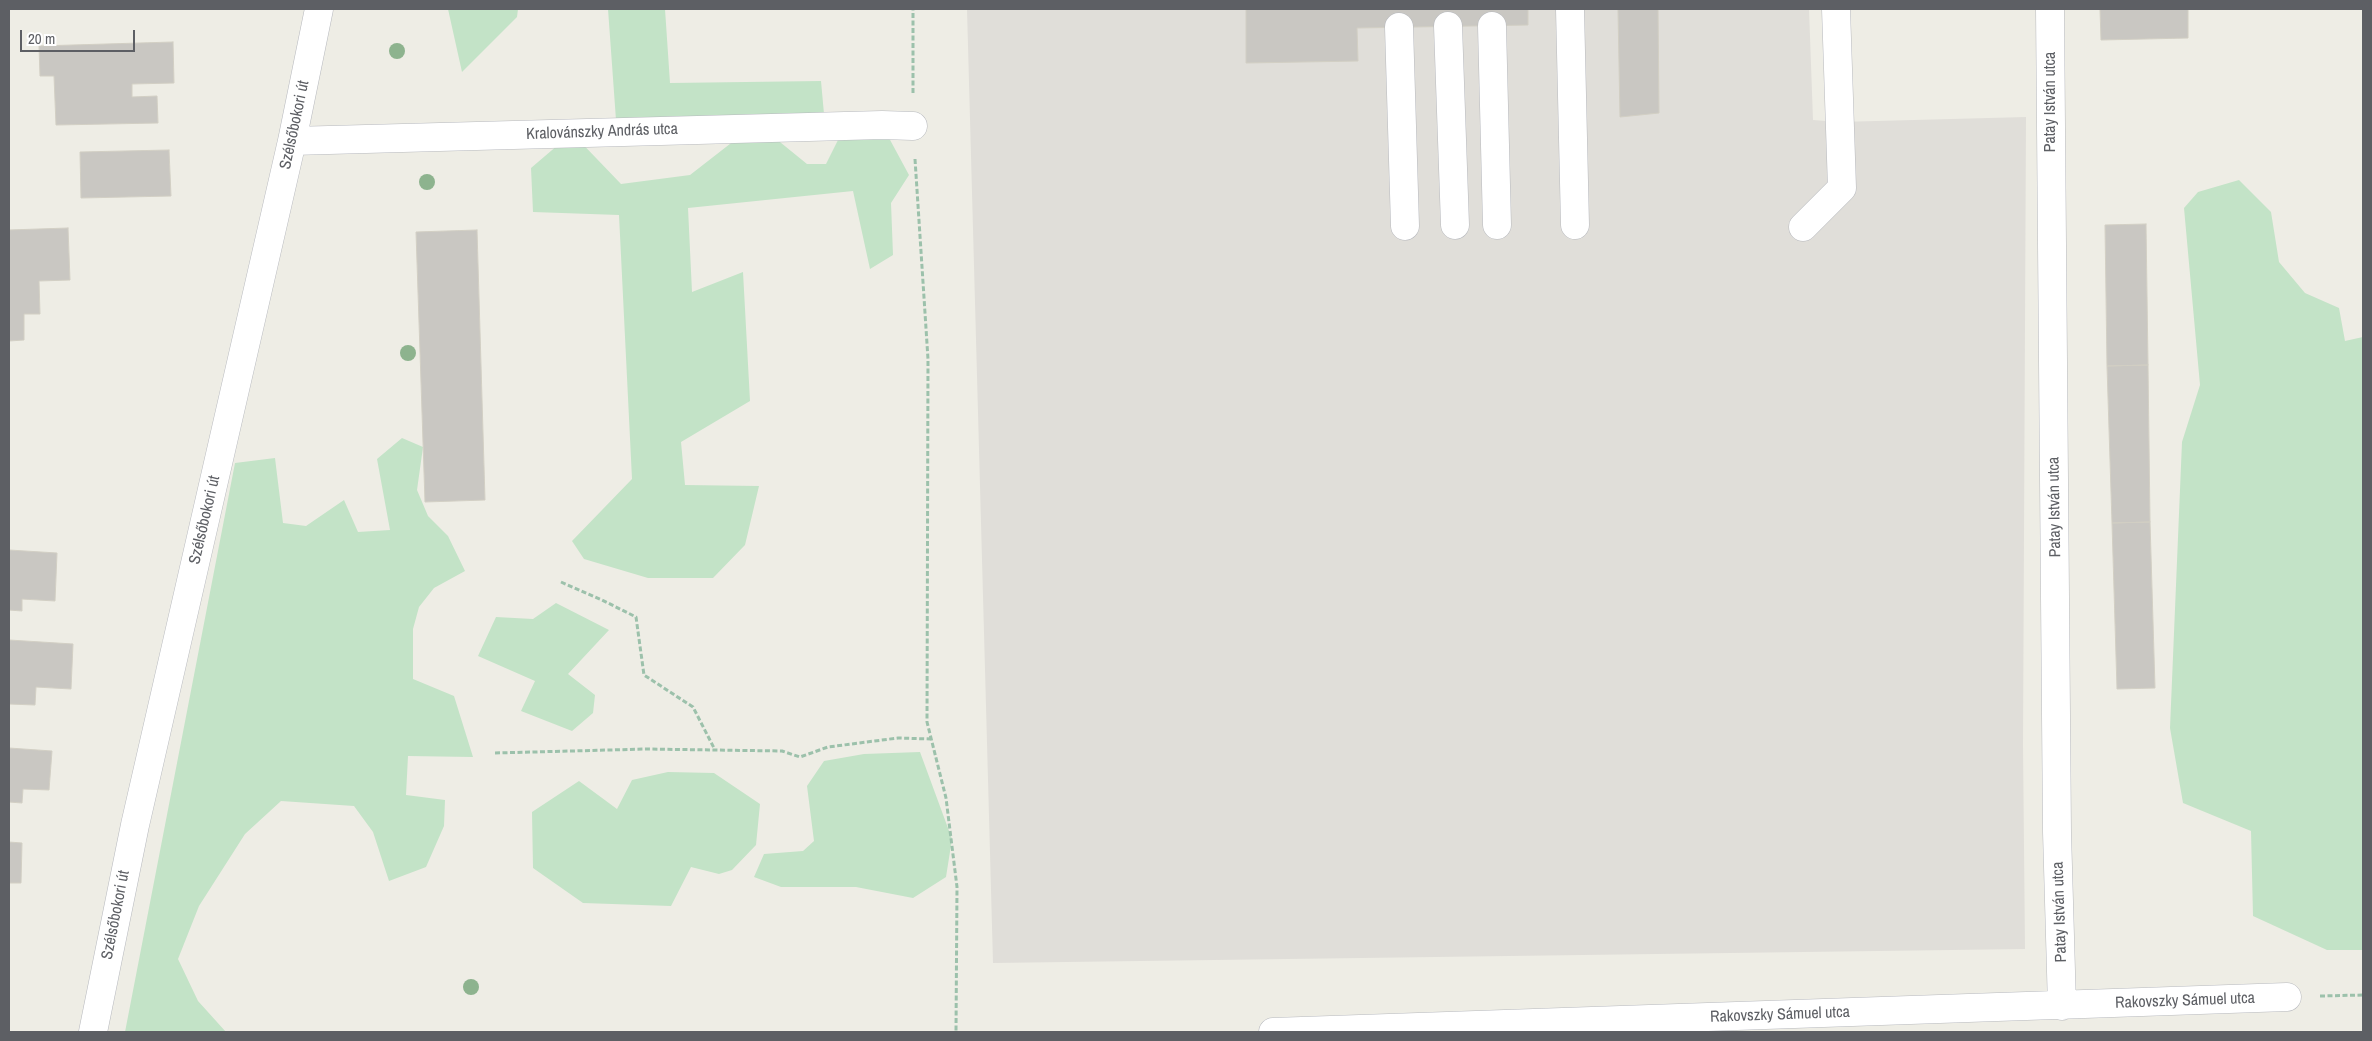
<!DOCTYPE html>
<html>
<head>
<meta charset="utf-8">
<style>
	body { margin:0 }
	#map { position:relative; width:2372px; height:1041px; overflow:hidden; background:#eeede5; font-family:"Archivo Narrow",sans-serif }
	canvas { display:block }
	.frame { position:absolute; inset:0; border:10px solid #5d5f64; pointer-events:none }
	.scale { position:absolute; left:20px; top:30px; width:115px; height:22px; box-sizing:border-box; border:2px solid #5d5f64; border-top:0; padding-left:6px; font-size:15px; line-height:18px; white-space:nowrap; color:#5d5f64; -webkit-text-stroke:4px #fff; paint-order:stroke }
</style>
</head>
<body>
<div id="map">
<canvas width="2372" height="1041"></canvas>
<div class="frame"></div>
<div class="scale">20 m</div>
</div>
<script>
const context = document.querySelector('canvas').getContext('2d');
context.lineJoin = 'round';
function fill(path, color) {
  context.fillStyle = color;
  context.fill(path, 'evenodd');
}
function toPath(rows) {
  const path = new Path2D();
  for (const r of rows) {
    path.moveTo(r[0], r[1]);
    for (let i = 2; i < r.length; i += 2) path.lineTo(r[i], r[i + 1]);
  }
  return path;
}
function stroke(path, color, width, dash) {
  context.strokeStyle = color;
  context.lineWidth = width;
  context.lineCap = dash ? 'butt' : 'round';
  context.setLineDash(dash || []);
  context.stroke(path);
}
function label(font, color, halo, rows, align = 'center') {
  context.font = font + ' "Archivo Narrow",sans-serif';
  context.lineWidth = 4;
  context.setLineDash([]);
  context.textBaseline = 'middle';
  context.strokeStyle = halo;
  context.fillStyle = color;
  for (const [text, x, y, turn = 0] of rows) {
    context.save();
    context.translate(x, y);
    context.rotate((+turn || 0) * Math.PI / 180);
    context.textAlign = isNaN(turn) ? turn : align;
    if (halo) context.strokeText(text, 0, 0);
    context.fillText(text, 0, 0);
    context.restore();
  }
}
fill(toPath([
	[967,9,1809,9,1813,120,1839,122,2026,117,2023,745,2025,949,993,963]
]), '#e0ded9');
fill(toPath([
	[448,9,518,9,517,17,462,72],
	[608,9,665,9,670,83,821,81,824,114,616,120],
	[882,125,909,175,891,203,893,255,870,269,853,191,688,208,692,292,743,272,750,401,681,442,685,485,759,486,745,545,713,578,648,578,584,559,572,541,632,479,619,215,533,212,531,168,572,133,621,184,690,175,735,140,775,138,807,164,826,164,845,126],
	[2239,180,2271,212,2279,262,2305,293,2339,308,2345,341,2363,337,2363,950,2327,950,2253,916,2251,831,2183,803,2170,728,2182,442,2200,385,2184,208,2198,192],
	[402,438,423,447,417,490,428,516,448,536,465,571,434,588,419,607,413,629,413,679,454,696,473,757,408,756,406,795,445,800,444,826,426,867,389,881,373,832,354,806,281,801,245,834,199,906,178,959,198,1001,226,1032,125,1032,235,463,275,458,283,523,306,526,344,500,358,532,390,530,377,459],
	[556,603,609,630,568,674,595,695,593,713,572,731,521,711,535,681,478,656,496,617,533,619],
	[920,752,952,839,946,877,913,898,856,887,781,887,754,877,764,854,803,851,814,841,807,786,824,761,864,754],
	[668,772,714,773,760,804,756,845,732,870,719,874,691,867,671,906,583,903,533,868,532,812,579,781,617,809,632,780]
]), '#c3e3c7');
const building = toPath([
	[1246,9,1528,9,1528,25,1357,28,1358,61,1246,63,1246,9],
	[1618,9,1658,9,1659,113,1620,117,1618,9],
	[2100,9,2188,9,2188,38,2101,40,2100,9],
	[173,42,174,83,132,84,132,97,157,96,158,123,56,125,54,76,40,76,39,46,173,42],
	[169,150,171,196,81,198,80,152,169,150],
	[2146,224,2148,365,2107,366,2105,225,2146,224],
	[68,228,70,280,39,281,40,314,24,314,24,340,9,341,9,230,68,228],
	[477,230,485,500,425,502,416,232,477,230],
	[2148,365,2150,522,2112,523,2107,366,2148,365],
	[2150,522,2155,688,2117,689,2112,523,2150,522],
	[9,550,57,553,55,601,22,599,22,611,9,610,9,550],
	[9,640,73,644,71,689,36,687,35,705,9,704,9,640],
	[9,748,52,751,49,790,23,789,22,803,9,802,9,748],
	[9,842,22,843,21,883,9,883,9,842]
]);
fill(building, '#c9c7c2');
stroke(building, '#d2cfc4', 1);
const minor = toPath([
	[1570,9,1575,225],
	[2050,9,2057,832,2062,1006],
	[1448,26,1455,225],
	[1492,26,1497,225],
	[1399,27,1405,226],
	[292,141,882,125,913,126],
	[1803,227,1842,188,1836,9],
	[93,1032,135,825,292,141,319,9],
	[1273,1032,2287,997]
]);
stroke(minor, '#b7b9be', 29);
stroke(toPath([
	[913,93,913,9],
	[915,159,928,359,927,722,946,798,957,887,956,1032],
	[561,582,602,600,636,617,644,675,693,707,715,750],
	[495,753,647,749,782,751,800,757,828,747,898,738,931,739],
	[2320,996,2363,995]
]), '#9cc1ab', 3, [5, 2.5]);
stroke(minor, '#fff', 28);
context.fillStyle = '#8db38e';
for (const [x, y] of [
	[397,51],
	[427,182],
	[408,353],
	[471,987]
]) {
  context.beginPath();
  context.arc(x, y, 8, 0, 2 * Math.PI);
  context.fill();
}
label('16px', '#5d5f64', '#fff', [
	["Patay István utca",2051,102,-90],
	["Szélsőbokori út",295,125,-78],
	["Kralovánszky András utca",602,132,-2],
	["Patay István utca",2055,507,-91],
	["Szélsőbokori út",205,520,-77],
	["Patay István utca",2060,912,-92],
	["Szélsőbokori út",116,915,-79],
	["Rakovszky Sámuel utca",2185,1001,-2],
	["Rakovszky Sámuel utca",1780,1015,-2]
]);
</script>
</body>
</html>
